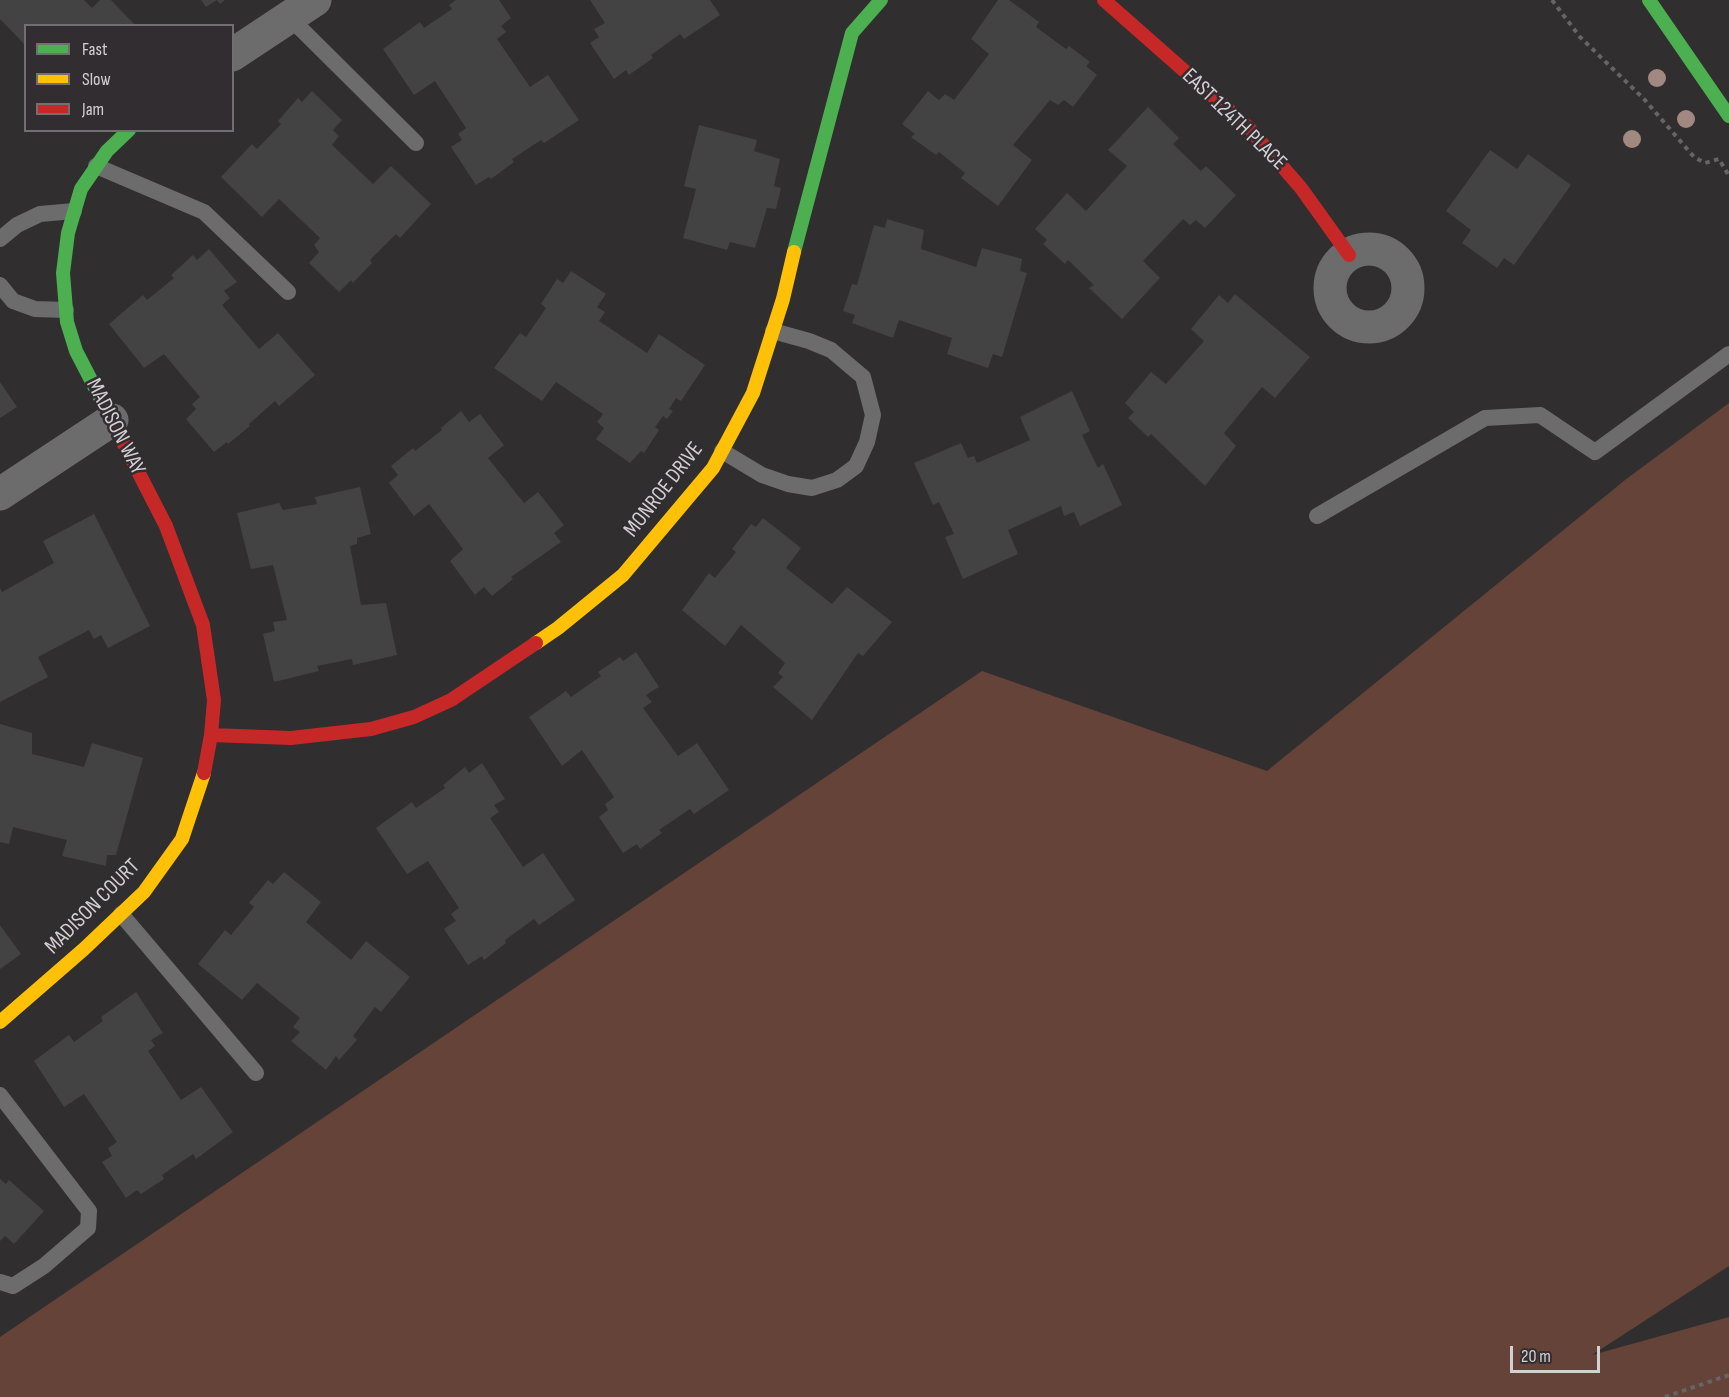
<!DOCTYPE html>
<html>
<head>
<meta charset="utf-8">
<style>
	body { margin:0 }
	#map { position:relative; width:1729px; height:1397px; overflow:hidden; background:#302e2f; font-family:"Sofia Sans Condensed",sans-serif }
	canvas { display:block }
	.legend { position:absolute; left:24px; top:24px; width:210px; height:108px; box-sizing:border-box; background:#312d30; border:2px solid #726e71; margin:0; padding:8px 10px; list-style:none; font-size:18px; color:#d3d0d2 }
	.legend li { display:flex; align-items:center; gap:12px; height:30px }
	.legend b { width:30px; border:2px solid #726e71 }
	.scale { position:absolute; left:1510px; top:1346px; width:90px; height:27px; box-sizing:border-box; border:3px solid #d3d0d2; border-top:0; padding-left:8px; font-size:18px; line-height:21px; white-space:nowrap; color:#d3d0d2; -webkit-text-stroke:4px #312d30; paint-order:stroke }
</style>
</head>
<body>
<div id="map">
<canvas width="1729" height="1397"></canvas>
<ul class="legend">
<li><b style="height:8px;background:#4caf50"></b>Fast</li>
<li><b style="height:8px;background:#ffc107"></b>Slow</li>
<li><b style="height:8px;background:#c62828"></b>Jam</li>
</ul>
<div class="scale">20 m</div>
</div>
<script>
const context = document.querySelector('canvas').getContext('2d');
context.lineJoin = 'round';
function fill(path, color) {
  context.fillStyle = color;
  context.fill(path, 'evenodd');
}
function toPath(rows) {
  const path = new Path2D();
  for (const r of rows) {
    if (r.length === 3) {
      path.moveTo(r[0] + r[2], r[1]);
      path.arc(r[0], r[1], r[2], 0, 2 * Math.PI);
      continue;
    }
    path.moveTo(r[0], r[1]);
    for (let i = 2; i < r.length; i += 2) path.lineTo(r[i], r[i + 1]);
  }
  return path;
}
function stroke(path, color, width, dash) {
  context.strokeStyle = color;
  context.lineWidth = width;
  context.lineCap = dash ? 'butt' : 'round';
  context.setLineDash(dash || []);
  context.stroke(path);
}
function label(font, color, halo, rows, align = 'center') {
  context.font = font + ' "Sofia Sans Condensed",sans-serif';
  context.lineWidth = 5;
  context.setLineDash([]);
  context.textBaseline = 'middle';
  context.strokeStyle = halo;
  context.fillStyle = color;
  for (const [text, x, y, turn = 0] of rows) {
    context.save();
    context.translate(x, y);
    context.rotate((+turn || 0) * Math.PI / 180);
    context.textAlign = isNaN(turn) ? turn : align;
    if (halo) context.strokeText(text, 0, 0);
    context.fillText(text, 0, 0);
    context.restore();
  }
}
fill(toPath([
	[1729,403,1729,1266,1592,1355,1729,1317,1729,1397,0,1397,0,1337,982,671,1267,771,1625,480]
]), '#664338');
fill(toPath([
	[0,0,84,0,92,8,100,0,111,0,136,26,26,26,26,46,0,19],
	[201,0,225,0,220,4,217,0,206,7],
	[456,0,499,0,511,18,501,26,506,32,497,39,530,87,548,75,579,120,544,143,541,140,512,159,514,162,491,179,489,177,476,185,451,147,462,140,458,134,466,128,435,81,414,95,383,49,420,22,424,28,452,9,449,5],
	[590,0,710,0,720,15,684,39,680,34,651,55,653,58,629,75,626,70,614,79,590,43,599,37,594,29,605,23],
	[998,0,1009,0,1039,22,1036,27,1066,49,1069,46,1090,62,1086,66,1097,75,1073,107,1064,100,1058,105,1050,100,1013,145,1032,160,998,206,961,178,965,173,939,152,936,155,911,137,915,134,902,124,928,91,939,100,945,94,954,100,989,54,971,39],
	[312,91,342,120,333,130,339,136,332,145,373,184,391,166,431,204,400,238,396,234,370,260,372,263,353,283,351,280,339,292,309,263,319,252,314,245,320,238,279,199,262,217,221,177,252,144,257,149,281,124,278,121,298,98,302,102],
	[1148,107,1179,138,1173,144,1201,171,1206,166,1236,195,1205,228,1196,220,1190,225,1183,219,1143,261,1160,278,1122,319,1089,288,1094,285,1068,260,1065,264,1043,244,1047,240,1035,229,1067,193,1086,211,1127,166,1108,150],
	[699,125,757,140,754,151,780,159,774,186,781,188,776,209,767,208,755,248,730,242,727,250,683,238,696,189,684,186],
	[1490,150,1517,169,1528,154,1571,185,1514,265,1504,258,1497,268,1462,243,1471,230,1446,211],
	[887,219,924,230,921,249,976,267,982,248,1022,259,1020,271,1027,273,1002,357,993,354,988,368,947,354,952,338,899,320,893,338,852,323,855,315,843,311,852,284,857,285,874,225,885,228],
	[209,249,237,282,224,291,230,298,222,305,259,349,278,333,315,375,279,406,275,401,249,424,250,426,228,444,227,442,214,452,186,419,196,409,192,404,200,397,164,354,144,368,109,324,143,295,147,300,174,278,171,275,193,255,197,260],
	[571,271,606,294,597,307,605,312,599,321,647,353,659,334,705,365,681,401,676,398,669,409,673,411,667,419,663,416,655,427,659,430,644,453,641,451,630,463,596,439,604,428,597,422,603,414,556,382,542,401,494,368,520,333,526,337,546,308,541,304,557,279,563,283],
	[1235,294,1310,357,1275,398,1262,387,1224,433,1236,446,1205,486,1151,434,1148,437,1128,418,1134,412,1125,403,1151,372,1166,384,1204,341,1191,329,1219,295,1228,303],
	[0,382,17,407,0,418],
	[1072,391,1090,431,1082,435,1098,468,1103,464,1122,505,1080,526,1074,512,1064,516,1061,506,1008,530,1018,554,963,579,945,537,954,534,939,502,933,505,914,463,961,443,968,458,974,456,977,463,1030,440,1020,417],
	[461,411,469,422,480,414,504,445,488,458,524,503,538,492,564,525,554,533,561,542,511,577,513,579,492,596,484,587,475,595,450,561,463,549,429,504,414,516,389,483,398,475,391,466,413,448,415,451,442,430,441,428],
	[360,487,371,534,357,538,357,544,350,546,361,605,386,603,397,655,353,665,352,659,317,666,319,671,274,682,263,634,275,631,273,622,287,620,273,565,251,569,237,513,279,503,283,510,317,504,315,497],
	[94,514,150,626,108,648,101,635,94,639,89,630,38,657,48,677,0,702,0,588,2,592,54,563,43,541],
	[763,518,801,548,786,568,832,604,847,587,892,622,863,656,858,653,812,720,773,687,783,677,778,673,785,663,741,625,725,646,682,610,709,573,715,578,736,552,732,549,751,524,756,527],
	[636,652,659,687,646,695,652,702,643,708,678,756,697,743,729,790,694,814,690,809,659,830,662,833,640,849,637,844,623,853,599,817,608,810,605,804,614,797,582,750,562,766,529,717,566,691,571,697,601,676,598,672,620,657,623,661],
	[0,724,32,733,32,754,84,767,92,743,143,758,116,855,107,855,106,866,62,856,67,840,13,827,9,844,0,842],
	[482,763,505,799,494,805,499,812,490,818,523,867,543,853,575,900,539,925,534,919,505,940,506,943,484,960,482,956,468,965,444,929,456,921,451,914,459,908,428,861,407,874,376,828,412,802,416,808,445,788,443,785,465,767,469,773],
	[284,872,321,902,306,922,351,960,366,941,410,977,381,1012,375,1007,353,1036,357,1040,339,1060,336,1056,326,1070,291,1041,300,1032,293,1027,300,1018,257,983,242,1000,198,964,225,930,231,935,254,907,249,903,268,880,273,884],
	[0,925,21,954,0,969],
	[136,992,163,1033,151,1040,155,1046,148,1051,181,1100,201,1087,233,1132,196,1159,193,1154,162,1175,164,1179,141,1194,137,1190,126,1198,102,1162,112,1156,108,1148,117,1142,84,1094,64,1107,34,1061,69,1035,74,1042,103,1021,101,1017],
	[0,1179,6,1184,9,1180,44,1211,14,1244,5,1236,0,1241]
]), '#444344');
stroke(toPath([
	[1552,0,1580,37,1644,99,1694,157,1705,163,1719,159,1729,176],
	[1665,1397,1729,1375]
]), '#666465', 4, [4.5, 4.5]);
stroke(toPath([
	[289,17,416,143],
	[96,166,204,212,288,292],
	[0,239,17,225,40,214,74,211],
	[0,285,13,301,35,309,66,310],
	[722,451,762,475,788,484,812,488,837,480,856,466,867,442,873,415,863,377,831,350,809,341,773,331],
	[1317,516,1485,418,1540,415,1595,452,1729,354],
	[121,914,256,1073],
	[0,1095,89,1211,88,1228,44,1266,13,1286,0,1282]
]), '#6d6c6c', 16);
stroke(toPath([
	[232,55,315,0],
	[1369,288,39],
	[0,494,112,420]
]), '#6d6c6c', 33);
stroke(toPath([
	[1649,0,1729,116],
	[794,252,852,33,881,0],
	[108,413,76,351,67,322,63,273,68,233,81,189,107,151,129,130]
]), '#4caf50', 14);
stroke(toPath([
	[536,643,558,628,623,575,713,468,753,393,783,299,794,252],
	[0,1022,84,949,144,892,182,839,204,773]
]), '#ffc107', 14);
stroke(toPath([
	[1104,0,1248,127,1301,188,1349,255],
	[108,413,166,526,203,625,214,700,211,735,204,773],
	[211,735,291,738,371,729,414,717,451,700,536,643]
]), '#c62828', 14);
context.fillStyle = '#a18880';
for (const [x, y] of [
	[1657,78],
	[1686,119],
	[1632,139]
]) {
  context.beginPath();
  context.arc(x, y, 9, 0, 2 * Math.PI);
  context.fill();
}
label('22px', '#d3d0d2', '#312d30', [
	["EAST 124TH PLACE",1234,120,44],
	["MADISON WAY",115,427,63],
	["MONROE DRIVE",664,490,-52],
	["MADISON COURT",93,907,-45]
]);
</script>
</body>
</html>
